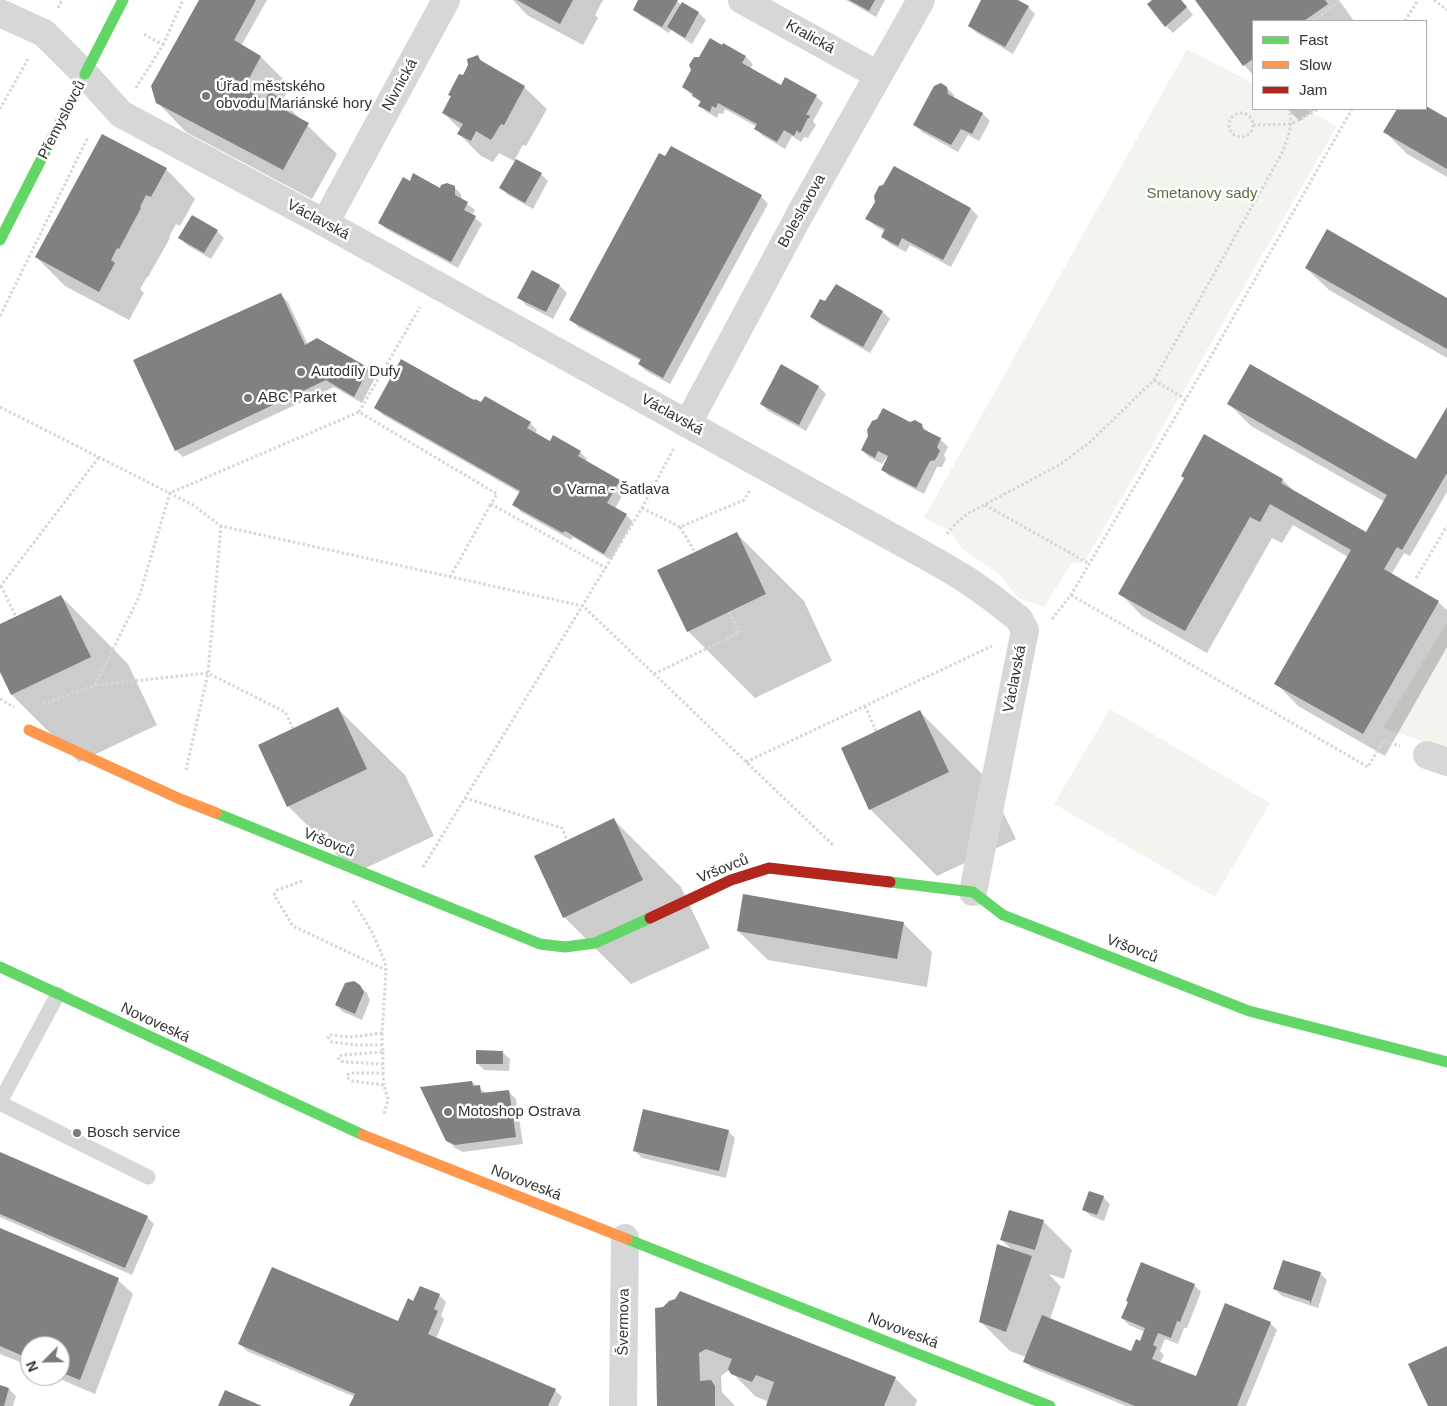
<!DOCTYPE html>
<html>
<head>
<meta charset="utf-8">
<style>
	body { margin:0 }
	#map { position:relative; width:1447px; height:1406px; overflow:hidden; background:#fff; font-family:Helvetica,sans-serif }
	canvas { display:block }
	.legend { position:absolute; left:1252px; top:20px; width:175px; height:90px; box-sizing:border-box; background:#fff; border:1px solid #adadad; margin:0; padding:6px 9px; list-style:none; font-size:15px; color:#333 }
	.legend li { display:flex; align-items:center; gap:10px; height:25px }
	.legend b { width:25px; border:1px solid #adadad }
	.north { position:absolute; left:20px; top:1336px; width:50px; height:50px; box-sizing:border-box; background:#fff; border:1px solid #adadad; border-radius:50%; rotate:247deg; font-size:14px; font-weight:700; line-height:20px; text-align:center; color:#333 }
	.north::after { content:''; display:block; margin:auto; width:18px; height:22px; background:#7a7a7a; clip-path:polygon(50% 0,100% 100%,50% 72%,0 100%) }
</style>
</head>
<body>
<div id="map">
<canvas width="1447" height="1406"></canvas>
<ul class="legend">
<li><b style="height:6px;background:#63d668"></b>Fast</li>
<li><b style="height:6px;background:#ff974d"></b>Slow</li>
<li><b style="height:6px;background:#b3261e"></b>Jam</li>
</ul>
<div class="north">N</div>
</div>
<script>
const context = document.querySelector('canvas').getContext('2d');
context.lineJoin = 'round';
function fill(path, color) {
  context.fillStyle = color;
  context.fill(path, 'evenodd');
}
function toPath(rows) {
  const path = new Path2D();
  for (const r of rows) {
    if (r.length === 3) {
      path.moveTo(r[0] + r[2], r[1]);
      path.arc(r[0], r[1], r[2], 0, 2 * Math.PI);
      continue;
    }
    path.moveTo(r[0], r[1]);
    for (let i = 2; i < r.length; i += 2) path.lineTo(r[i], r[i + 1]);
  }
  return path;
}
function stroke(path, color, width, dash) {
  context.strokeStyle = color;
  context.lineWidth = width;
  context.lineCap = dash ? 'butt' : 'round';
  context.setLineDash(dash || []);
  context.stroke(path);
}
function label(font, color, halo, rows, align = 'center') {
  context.font = font + ' Helvetica,sans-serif';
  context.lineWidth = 5;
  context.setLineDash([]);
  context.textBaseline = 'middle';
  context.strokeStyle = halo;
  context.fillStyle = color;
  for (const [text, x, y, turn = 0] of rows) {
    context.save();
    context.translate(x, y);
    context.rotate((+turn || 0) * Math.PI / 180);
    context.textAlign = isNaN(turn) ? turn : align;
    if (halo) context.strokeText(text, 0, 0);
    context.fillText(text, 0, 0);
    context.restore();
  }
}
fill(toPath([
	[1187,49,1253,83,1253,109,1303,109,1337,126,1085,561,1071,564,1044,607,1018,598,998,573,961,548,950,531,924,518],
	[1447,622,1447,749,1383,728],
	[1110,709,1270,803,1215,897,1054,804]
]), '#f1f5ed');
fill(toPath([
	[200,0,267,0,241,46,261,57,290,86,282,101,337,154,312,199,186,132,157,102],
	[513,0,603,0,595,15,598,18,583,45,527,15],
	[640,0,676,0,681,5,682,4,699,13,706,20,692,44,671,30,669,33,641,16,634,9],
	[846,0,885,0,876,17],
	[983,0,1015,0,1028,7,1035,14,1013,54,977,33,969,26],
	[1154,0,1181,0,1193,15,1173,33,1166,26],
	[1197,0,1339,0,1354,21,1253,21,1253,75,1244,65],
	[724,45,746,57,753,64,750,69,781,86,816,96,823,103,813,121,816,125,808,138,804,137,801,142,792,136,785,149,763,136,756,129,757,127,725,109,723,114,719,113,717,118,707,112,699,105,701,103,683,87,700,59],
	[478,57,487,66,524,87,547,109,526,146,523,145,515,159,541,174,548,181,533,209,508,195,501,188,516,162,499,153,493,162,481,156,459,134,461,130,443,113,452,97,449,95],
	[944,85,954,95,954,98,983,114,990,121,979,141,968,135,958,152,922,132,914,124],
	[1426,107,1447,119,1447,177,1407,154,1385,132,1398,109,1426,109],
	[1287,109,1316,109,1300,121],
	[894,168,971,209,978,216,951,267,910,245,906,252,890,244,883,237,885,232,874,225,867,218],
	[166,169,195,199,180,226,176,224,169,237,170,238,148,277,147,277,140,289,144,293,129,320,65,286,36,257],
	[410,183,440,189,454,187,461,194,462,200,475,210,472,215,482,224,458,268,386,229,379,222],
	[761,196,768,204,670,384,646,371,639,364,641,361,578,327,571,319],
	[217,231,224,238,211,259,187,245,180,238],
	[1306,268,1447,299,1447,358,1329,290],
	[533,272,560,286,567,293,553,319,526,305,519,297],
	[837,286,883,312,890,319,870,353,819,324,811,316,826,303],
	[281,295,288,302,308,345,317,339,369,369,376,376,362,403,334,387,183,457,176,450],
	[781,366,819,387,826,394,806,431,768,411,761,403],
	[475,402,530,423,537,430,535,434,551,442,580,452,587,459,586,462,619,481,626,488,615,509,626,515,633,522,611,560,573,537,571,540,521,512,514,504,520,493,383,415,376,408],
	[1229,404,1416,460,1447,410,1447,492,1410,556,1404,553,1391,575,1438,602,1447,610,1447,647,1385,756,1298,706,1276,683,1348,557,1293,525,1282,543,1272,538,1207,653,1142,616,1120,593,1185,478,1205,436,1283,480,1296,493,1366,533,1385,502,1251,426],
	[910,423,921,425,929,433,940,439,948,447,944,455,946,459,942,467,937,467,924,494,889,476,882,469,888,459,886,458,882,464,869,457,862,450],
	[737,534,804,601,832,661,755,698,688,631],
	[61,596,128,664,157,725,79,762,12,695,0,669,0,626],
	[337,708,405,775,434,836,355,873,288,806],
	[920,712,987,779,1016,839,937,876,870,809],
	[614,820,681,887,710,948,631,984,564,917],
	[903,923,932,952,927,987,768,960,738,931],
	[359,986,367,993,370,1000,362,1020,343,1012,336,1005],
	[502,1052,510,1059,509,1071,484,1070,477,1063],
	[472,1082,487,1094,509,1092,516,1099,523,1144,463,1152,455,1148,447,1140],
	[728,1131,735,1138,726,1178,642,1158,635,1151],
	[0,1154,147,1217,154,1224,132,1275,0,1217],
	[1103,1197,1110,1204,1104,1221,1091,1216,1083,1209],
	[1043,1221,1072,1250,1064,1279,1049,1274,1061,1287,1050,1319,1132,1352,1141,1342,1145,1332,1129,1325,1122,1318,1194,1285,1201,1292,1187,1328,1184,1328,1178,1344,1165,1339,1160,1351,1164,1355,1160,1363,1196,1378,1270,1323,1277,1330,1246,1406,1126,1406,1032,1368,1025,1361,1026,1357,1010,1351,980,1321,1013,1251,1002,1240],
	[0,1229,118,1280,133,1294,95,1394,53,1376,60,1376,60,1346,30,1346,30,1366,0,1354],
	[1320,1273,1327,1280,1318,1308,1282,1296,1275,1289],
	[439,1295,446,1302,441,1316,444,1319,436,1339,555,1390,562,1397,558,1406,351,1406,355,1397,247,1351,240,1344,399,1323,414,1303],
	[656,1309,895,1378,917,1400,915,1406,767,1406,769,1402,755,1396,729,1370,721,1376,722,1392,735,1406,658,1406],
	[0,1386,9,1389,16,1396,13,1406,0,1406]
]), '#0003');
fill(toPath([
	[199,0,256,0,234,40,261,56,244,88,265,100,269,93,271,93,282,99,282,101,279,107,309,123,283,170,156,103,151,86],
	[517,0,573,0,560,24],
	[638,0,678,0,662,27,633,10],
	[849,0,875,0,869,11],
	[981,0,1018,0,1029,6,1005,47,968,26],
	[1152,0,1181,0,1187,7,1165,27,1147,4],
	[1195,0,1325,0,1328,4,1304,21,1253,21,1253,59,1243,66],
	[682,2,699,12,685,38,667,27],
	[710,38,722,45,723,43,746,56,742,63,781,85,785,77,817,95,806,115,809,115,810,118,808,118,801,132,799,133,797,130,794,136,784,130,777,142,754,129,757,124,718,103,716,108,712,106,710,112,698,106,701,101,692,96,693,94,682,87,691,70,689,65,694,57,699,57],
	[478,55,480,60,525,86,504,125,501,124,491,140,476,131,471,141,457,134,463,124,442,113,451,96,448,95,459,74,463,75,468,65,467,59],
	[941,83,947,87,948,94,983,113,972,134,961,129,951,145,913,125,934,86],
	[1426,106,1447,118,1447,169,1383,132,1397,109,1426,109],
	[102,134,167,168,151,197,146,195,140,207,141,208,119,249,117,248,111,260,115,263,99,292,35,257],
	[671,146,762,195,663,378,638,364,641,359,569,320,659,153,665,156],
	[516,159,542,173,525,203,499,188],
	[894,166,971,208,943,260,902,238,898,246,881,237,885,229,865,219,875,202,874,196,879,186,883,185],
	[413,173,440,188,441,185,447,183,455,186,455,195,468,202,464,210,476,216,451,262,378,223,403,177,410,181],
	[192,215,218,230,204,253,178,238],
	[1327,229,1447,298,1447,349,1305,268],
	[532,270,560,285,546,312,517,298],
	[836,284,883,311,863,347,810,317,820,299,825,301],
	[281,293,305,345,317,338,369,368,354,397,326,380,175,451,133,360],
	[401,359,474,400,475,399,481,402,485,396,531,422,527,428,550,441,553,435,581,451,578,456,620,480,607,503,627,514,604,554,565,531,563,533,512,505,520,491,374,408],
	[781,364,819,386,799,425,760,404],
	[1250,364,1416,459,1447,407,1447,473,1402,550,1397,547,1384,569,1439,601,1363,734,1274,684,1351,550,1270,504,1260,522,1250,517,1185,631,1118,594,1184,478,1181,476,1204,434,1283,479,1281,483,1366,532,1387,495,1227,404],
	[883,408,910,422,915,420,922,424,923,429,941,438,937,447,940,451,935,460,930,461,916,488,881,470,888,456,878,451,875,458,861,450,868,436,867,430,872,421,877,419],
	[737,532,766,594,687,632,657,570],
	[61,595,91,657,11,695,0,672,0,624],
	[338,707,367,769,287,807,258,745],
	[920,710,949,772,869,810,841,748],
	[614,818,643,880,563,918,534,856],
	[743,894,904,922,897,959,737,931],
	[354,981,360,985,364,992,355,1014,335,1005,345,983],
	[476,1050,503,1051,503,1064,476,1064],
	[472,1081,473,1086,480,1085,481,1093,509,1090,516,1137,455,1145,446,1141,420,1087],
	[643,1109,729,1130,719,1171,633,1151],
	[0,1152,148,1216,125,1268,0,1214],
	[1089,1191,1104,1196,1097,1215,1082,1210],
	[1009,1210,1044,1220,1035,1250,1000,1240],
	[0,1228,119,1278,80,1380,60,1372,60,1346,30,1346,30,1359,0,1346],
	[997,1244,1032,1256,1006,1332,979,1322],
	[1283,1260,1321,1272,1310,1305,1310,1301,1273,1289],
	[1141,1262,1195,1284,1180,1322,1177,1321,1171,1338,1158,1333,1153,1345,1157,1347,1152,1359,1196,1376,1225,1303,1271,1322,1237,1406,1135,1406,1023,1362,1042,1315,1131,1351,1136,1339,1140,1341,1145,1328,1121,1318,1128,1302,1126,1301],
	[272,1267,398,1321,408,1298,413,1301,420,1286,440,1294,434,1309,438,1311,428,1334,556,1389,548,1406,349,1406,355,1394,238,1344],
	[680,1291,896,1377,884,1406,766,1406,774,1382,756,1375,752,1382,731,1374,728,1369,732,1359,706,1349,699,1353,700,1381,711,1380,715,1386,715,1406,657,1406,655,1308,663,1307,669,1301,675,1299],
	[1447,1346,1447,1406,1428,1406,1408,1364],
	[0,1385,9,1388,4,1406,0,1406],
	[225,1390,262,1406,218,1406]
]), '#818181');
stroke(toPath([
	[1434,0,1447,10],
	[58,8,62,0],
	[1313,21,1340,0],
	[1405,21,1418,0],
	[163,45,183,0],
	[136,88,163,45,142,33],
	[0,109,28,59],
	[1241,125,12],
	[1253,125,1291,124,1319,109],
	[0,316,87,139,85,138],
	[1154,380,1185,399],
	[0,407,193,505,221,526,583,606,833,845],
	[359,412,420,307],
	[985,505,1088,563],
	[642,508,680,527,744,500,750,490],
	[680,527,695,552],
	[947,534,956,523,969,513,1059,465,1089,443,1154,380,1281,155,1288,137,1291,124,1290,109],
	[450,577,491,504],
	[1416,578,1447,526],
	[1,586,16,617],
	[0,587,99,457],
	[1071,595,1368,767,1383,741,1400,746],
	[1052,619,1071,595,1214,351,1352,109],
	[654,674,739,633,729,612],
	[96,685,208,673,285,712,293,728],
	[0,699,14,707],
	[43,704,95,685,139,597,170,493,359,412,497,494,491,504,606,568],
	[865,706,876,731],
	[746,762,992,646],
	[186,770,208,673,221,526],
	[465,798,562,828,567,840],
	[423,867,642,508,674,448],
	[302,881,277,890,274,895,293,926,386,970],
	[353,901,372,932,385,962,386,970,382,1033,350,1037,331,1035,328,1037,332,1042,356,1045,382,1045,383,1052,342,1055,338,1057,339,1060,344,1062,383,1064,383,1073,351,1073,347,1075,349,1079,352,1081,384,1085,388,1100,384,1114],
	[382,1033,382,1045],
	[383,1052,383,1064],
	[383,1073,384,1085]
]), '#d6d6d6', 3, [2.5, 2.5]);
stroke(toPath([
	[0,1102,58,994],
	[0,1103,148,1177]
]), '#d7d7d7', 15);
stroke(toPath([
	[742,0,878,75],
	[0,13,44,33,85,74,121,114,325,223,935,561,967,580,991,597,1019,619,1025,630,973,892],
	[325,223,446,0],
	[688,423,800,214,921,0],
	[1427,755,1447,762],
	[623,1406,625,1238]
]), '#d7d7d7', 28);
stroke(toPath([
	[85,74,123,0],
	[0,240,70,103],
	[216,813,540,944,565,947,595,943,650,918],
	[890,882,973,892,1003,915,1249,1011,1447,1062],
	[0,967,363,1135],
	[627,1239,1050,1406]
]), '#63d668', 11);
stroke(toPath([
	[29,730,180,799,216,813],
	[363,1135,627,1239]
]), '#ff974d', 11);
stroke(toPath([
	[650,918,731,880,769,868,890,882]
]), '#b3261e', 11);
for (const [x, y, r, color] of [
	[206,96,5,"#7a7a7a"],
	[301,372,5,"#7a7a7a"],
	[248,398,5,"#7a7a7a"],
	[557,490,5,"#7a7a7a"],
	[448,1112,5,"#7a7a7a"],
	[77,1133,5,"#7a7a7a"]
]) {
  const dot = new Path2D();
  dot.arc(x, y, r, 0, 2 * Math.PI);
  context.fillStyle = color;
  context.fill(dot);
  stroke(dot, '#fff', 2);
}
label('15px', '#333', '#fff', [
	["Kralická",810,37,29],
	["Nivnická",400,85,-61],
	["Přemyslovců",62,120,-63],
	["Boleslavova",802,211,-61],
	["Václavská",318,220,28],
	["Václavská",672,415,29],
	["Václavská",1015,679,-79],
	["Vršovců",329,843,22],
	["Vršovců",723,869,-22],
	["Vršovců",1132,949,21],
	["Novoveská",155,1023,25],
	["Novoveská",526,1183,21],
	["Švermova",624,1322,-89],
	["Novoveská",903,1331,21]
]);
label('15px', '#333', '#fff', [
	["Úřad městského",216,87],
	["obvodu Mariánské hory",216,104],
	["Autodíly Dufy",311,372],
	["ABC Parket",258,398],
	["Varna - Šatlava",567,490],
	["Motoshop Ostrava",458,1112],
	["Bosch service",87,1133]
], 'left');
label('15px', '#56703f', '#fff', [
	["Smetanovy sady",1202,194]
]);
</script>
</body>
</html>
